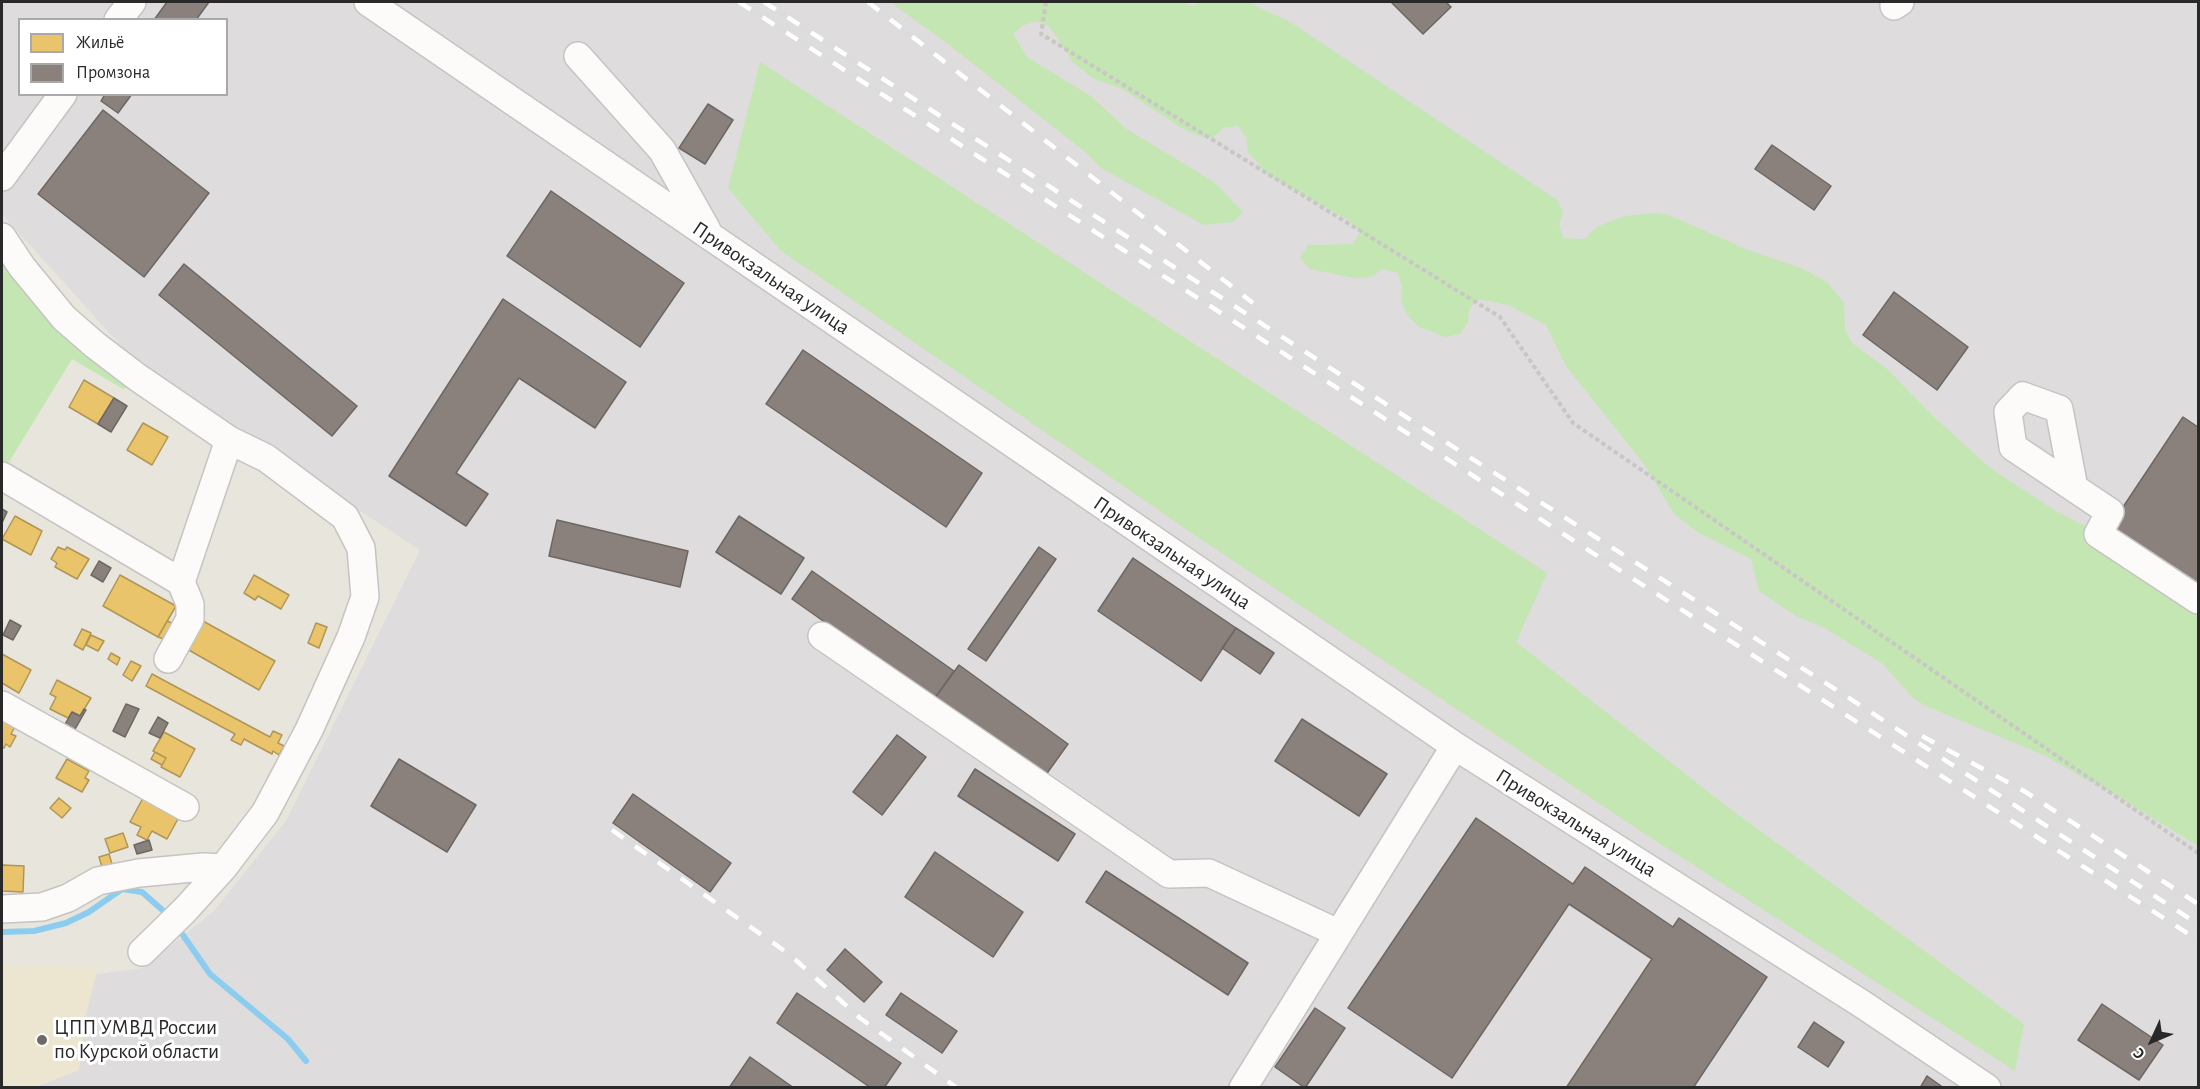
<!DOCTYPE html>
<html>
<head>
<meta charset="utf-8">
<style>
	body { margin:0 }
	#map { position:relative; width:2200px; height:1089px; overflow:hidden; background:#e8e5dd; font-family:"Alegreya Sans",sans-serif }
	canvas { display:block }
	.frame { position:absolute; inset:0; border:3px solid #292929; pointer-events:none }
	.legend { position:absolute; left:18px; top:18px; width:210px; height:78px; box-sizing:border-box; background:#fff; border:2px solid #a9a9a9; margin:0; padding:8px 10px; list-style:none; font-size:18px; color:#292929 }
	.legend li { display:flex; align-items:center; gap:12px; height:30px }
	.legend b { width:30px; border:2px solid #a9a9a9 }
	.north { position:absolute; left:2122px; top:1011px; width:60px; height:60px; -webkit-text-stroke:4px #fff; paint-order:stroke; rotate:226deg; font-size:16px; font-weight:700; line-height:24px; text-align:center; color:#292929 }
	.north::after { content:''; display:block; margin:auto; width:21px; height:27px; background:#292929; clip-path:polygon(50% 0,100% 100%,50% 72%,0 100%) }
</style>
</head>
<body>
<div id="map">
<canvas width="2200" height="1089"></canvas>
<div class="frame"></div>
<ul class="legend">
<li><b style="height:16px;background:#e9c46a"></b>Жильё</li>
<li><b style="height:16px;background:#8a817c"></b>Промзона</li>
</ul>
<div class="north">С</div>
</div>
<script>
const context = document.querySelector('canvas').getContext('2d');
context.lineJoin = 'round';
function fill(path, color) {
  context.fillStyle = color;
  context.fill(path, 'evenodd');
}
function toPath(rows) {
  const path = new Path2D();
  for (const r of rows) {
    path.moveTo(r[0], r[1]);
    for (let i = 2; i < r.length; i += 2) path.lineTo(r[i], r[i + 1]);
  }
  return path;
}
function stroke(path, color, width, dash) {
  context.strokeStyle = color;
  context.lineWidth = width;
  context.lineCap = dash ? 'butt' : 'round';
  context.setLineDash(dash || []);
  context.stroke(path);
}
function label(font, color, halo, rows, align = 'center') {
  context.font = font + ' "Alegreya Sans",sans-serif';
  context.lineWidth = 6;
  context.setLineDash([]);
  context.textBaseline = 'middle';
  context.strokeStyle = halo;
  context.fillStyle = color;
  for (const [text, x, y, turn = 0] of rows) {
    context.save();
    context.translate(x, y);
    context.rotate((+turn || 0) * Math.PI / 180);
    context.textAlign = isNaN(turn) ? turn : align;
    if (halo) context.strokeText(text, 0, 0);
    context.fillText(text, 0, 0);
    context.restore();
  }
}
fill(toPath([
	[2,2,2198,2,2198,1087,2,1087,75,977,143,968,213,912,286,821,420,550,140,367,2,214],
	[20,20,226,20,226,94,20,94]
]), '#dedcdd');
fill(toPath([
	[2,965,98,967,87,1010,79,1070,36,1087,2,1087]
]), '#ece6d1');
fill(toPath([
	[890,2,1181,2,1193,6,1201,2,1247,2,1290,22,1557,200,1563,212,1559,225,1563,238,1585,239,1596,227,1625,216,1656,213,1669,215,1748,250,1801,268,1827,282,1844,303,1845,330,1852,343,1887,369,1936,419,1989,467,2054,510,2083,525,2124,550,2198,609,2198,846,2098,784,2085,779,2046,756,1926,706,1913,698,1883,664,1823,627,1796,616,1759,591,1751,559,1697,532,1674,514,1644,464,1566,366,1546,325,1508,305,1479,299,1469,309,1468,322,1460,334,1446,337,1419,327,1408,316,1401,301,1402,287,1398,273,1383,269,1371,277,1354,278,1310,269,1300,258,1308,245,1353,244,1360,232,1350,221,1268,175,1248,152,1246,137,1238,126,1223,128,1213,138,1199,136,1185,130,1122,89,1094,79,1073,62,1049,26,1036,21,1022,26,1013,34,1027,57,1092,97,1125,128,1214,182,1243,212,1233,222,1204,225,1101,168,1084,151,944,41],
	[760,62,1547,573,1516,642,1729,808,2024,1024,2015,1071,1645,834,1202,540,780,250,728,188],
	[2,246,129,385,123,389,72,359,6,467,2,464]
]), '#c4e6b3');
const homes = toPath([
	[84,380,114,398,98,424,69,407,84,380],
	[143,423,168,437,152,465,127,450,143,423],
	[15,516,42,531,31,555,2,539,15,516],
	[58,547,65,550,67,547,89,559,77,579,55,567,57,563,51,559,58,547],
	[120,575,176,606,158,637,103,606,120,575],
	[254,575,289,595,281,609,258,596,255,600,244,593,254,575],
	[167,621,172,623,163,639,158,637,167,621],
	[203,621,275,661,259,690,187,649,203,621],
	[316,623,327,627,319,648,308,643,316,623],
	[82,629,91,633,83,650,74,645,82,629],
	[91,635,104,641,98,651,86,645,91,635],
	[111,653,120,658,117,665,108,659,111,653],
	[2,654,31,670,19,693,2,683,2,654],
	[131,661,141,666,132,681,123,675,131,661],
	[152,674,270,737,273,731,282,735,278,743,284,746,279,755,273,751,272,754,244,739,241,745,231,740,235,734,146,686,152,674],
	[57,680,91,698,80,716,72,712,68,718,50,709,56,697,50,694,57,680],
	[2,720,15,727,11,734,16,736,10,747,6,744,4,748,2,747,2,720],
	[164,732,195,749,180,777,161,767,166,758,153,751,164,732],
	[155,752,166,758,162,765,151,759,155,752],
	[67,759,89,771,85,778,89,780,82,792,56,778,67,759],
	[59,798,71,808,62,818,50,808,59,798],
	[143,798,179,817,167,839,152,831,147,840,137,835,141,827,130,822,143,798],
	[123,833,128,847,110,853,105,839,123,833],
	[109,854,112,864,102,867,99,857,109,854],
	[2,865,24,866,23,892,2,891,2,865]
]);
fill(homes, '#e9c46a');
stroke(homes, '#af9656', 1.5);
const industry = toPath([
	[167,2,209,2,196,20,154,20,167,2],
	[1391,2,1446,2,1451,7,1423,34,1391,2],
	[105,94,132,94,118,113,101,101,105,94],
	[708,104,733,120,705,164,679,148,708,104],
	[103,110,209,193,144,277,38,194,103,110],
	[1772,145,1831,186,1814,210,1755,169,1772,145],
	[551,191,684,283,640,347,507,256,551,191],
	[184,264,357,406,332,436,159,295,184,264],
	[1894,292,1968,347,1937,390,1863,335,1894,292],
	[503,299,626,382,595,428,519,378,456,473,488,494,466,526,389,476,503,299],
	[803,350,982,473,946,527,766,404,803,350],
	[114,398,127,406,111,432,98,424,114,398],
	[2183,417,2198,427,2198,587,2109,528,2183,417],
	[2,509,7,512,2,523,2,509],
	[739,516,804,558,781,594,716,552,739,516],
	[557,520,688,551,680,587,549,556,557,520],
	[1039,547,1056,559,986,661,968,649,1039,547],
	[1133,558,1236,628,1201,681,1098,611,1133,558],
	[99,561,111,568,103,582,91,575,99,561],
	[812,571,954,671,934,699,792,599,812,571],
	[10,620,21,626,13,640,3,635,10,620],
	[1236,628,1274,653,1260,674,1222,648,1236,628],
	[959,665,1068,744,1045,776,935,698,959,665],
	[126,704,139,709,125,737,113,731,126,704],
	[84,709,86,710,74,731,64,726,72,712,80,716,84,709],
	[158,717,168,723,160,738,149,733,158,717],
	[1302,719,1387,774,1359,816,1275,761,1302,719],
	[897,735,926,757,882,815,853,792,897,735],
	[399,759,476,805,447,852,371,806,399,759],
	[975,769,1075,834,1058,861,958,796,975,769],
	[633,794,731,863,710,892,613,823,633,794],
	[1476,818,1573,884,1585,867,1673,927,1679,918,1767,977,1693,1088,1566,1088,1652,959,1569,904,1452,1078,1348,1008,1476,818],
	[149,840,152,850,137,854,134,845,149,840],
	[935,852,1023,912,993,957,905,897,935,852],
	[1106,871,1248,963,1228,995,1086,902,1106,871],
	[845,949,882,982,864,1002,827,970,845,949],
	[797,993,901,1063,884,1088,871,1088,777,1023,797,993],
	[901,993,957,1031,942,1053,886,1015,901,993],
	[2102,1004,2163,1045,2139,1080,2078,1040,2102,1004],
	[1315,1008,1345,1028,1305,1088,1275,1067,1315,1008],
	[1814,1022,1844,1042,1828,1067,1798,1047,1814,1022],
	[750,1057,794,1088,729,1088,750,1057],
	[1927,1076,1944,1088,1920,1088,1927,1076]
]);
fill(industry, '#8a817c');
stroke(industry, '#6d6763', 1.5);
stroke(toPath([
	[178,928,210,974,288,1039,306,1061],
	[2,932,34,931,66,923,89,912,122,889,142,892,168,915]
]), '#8ccdef', 6);
const minor = toPath([
	[368,2,1455,746,1862,1004,1987,1088],
	[1894,6,1900,2],
	[118,20,132,2],
	[578,56,662,150,707,230],
	[2,177,63,94],
	[2,237,22,267,64,318,95,345,137,377,229,440,266,458,345,517,361,548,365,597,351,637,309,730,265,813,223,868,185,910,142,952],
	[2,476,181,582],
	[2074,488,2059,409,2023,396,2008,412,2013,447,2110,512,2098,534,2198,600],
	[822,636,1169,874,1209,873,1338,933],
	[168,659,190,619,190,604,181,582,229,440],
	[2,705,185,807],
	[2,909,42,907,68,898,98,881,139,873,203,867,223,868],
	[1243,1088,1455,746]
]);
stroke(minor, '#c5c4c3', 30);
stroke(toPath([
	[1046,2,1041,34,1500,317,1573,423,2198,853]
]), '#c8c7c6', 4, [4.5, 3]);
stroke(minor, '#fcfbfa', 27);
const rail = toPath([
	[739,2,1599,557,2198,940],
	[764,2,1389,406,1835,689,2198,924],
	[868,2,1253,303],
	[1922,736,2024,791,2198,904],
	[612,830,789,954,860,1018,957,1088]
]);
stroke(rail, '#dcdcde', 7);
stroke(rail, '#fff', 4.5, [14]);
for (const [x, y, r, color] of [
	[42,1040,6,"#6c6b68"]
]) {
  const dot = new Path2D();
  dot.arc(x, y, r, 0, 2 * Math.PI);
  context.fillStyle = color;
  context.fill(dot);
  stroke(dot, '#fff', 2);
}
label('21px', '#292929', '#fff', [
	["Привокзальная улица",771,278,34],
	["Привокзальная улица",1172,553,34],
	["Привокзальная улица",1576,823,32]
]);
label('21px', '#292929', '#fff', [
	["ЦПП УМВД России",54,1028],
	["по Курской области",54,1052]
], 'left');
</script>
</body>
</html>
